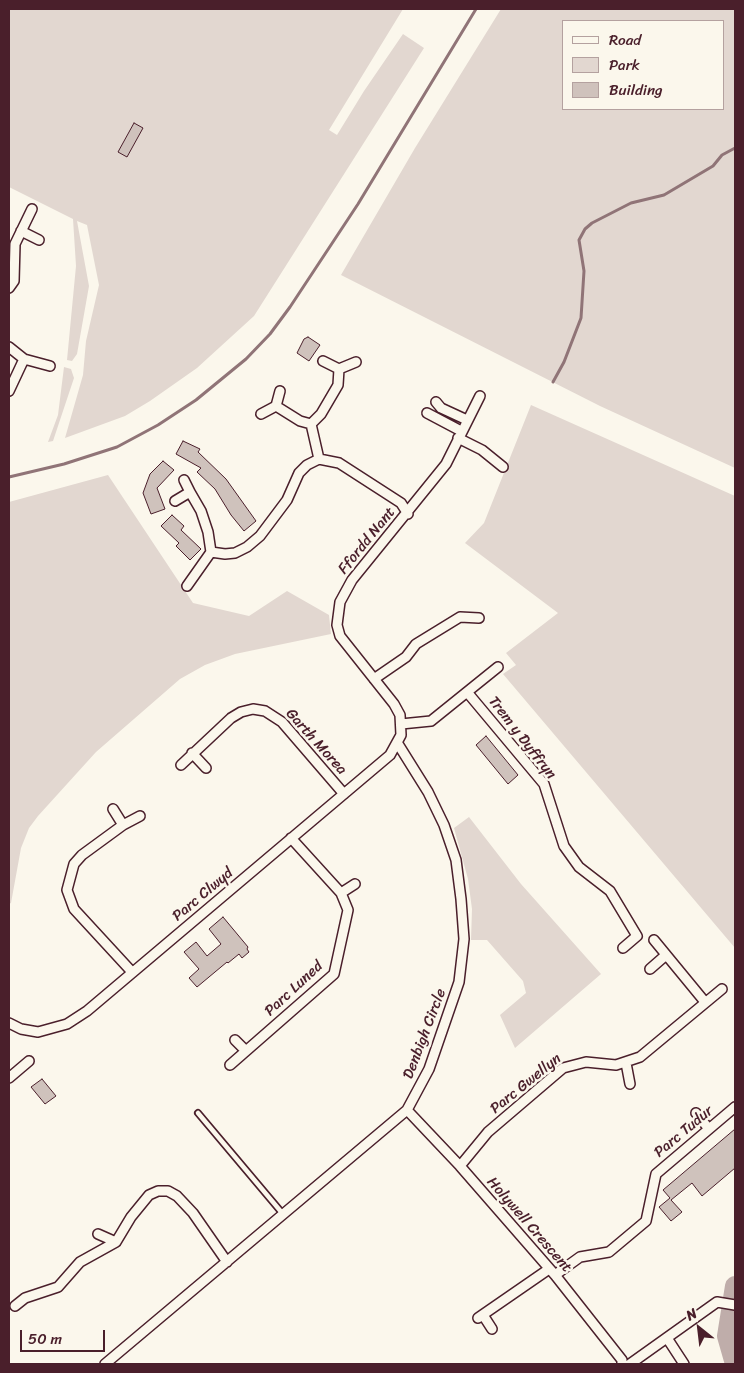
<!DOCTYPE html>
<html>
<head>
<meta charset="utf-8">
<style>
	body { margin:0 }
	#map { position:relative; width:744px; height:1373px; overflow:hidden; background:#fbf7ec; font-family:Sriracha,sans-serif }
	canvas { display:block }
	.frame { position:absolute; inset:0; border:10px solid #4a1f2b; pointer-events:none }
	.legend { position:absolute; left:562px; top:20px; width:162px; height:90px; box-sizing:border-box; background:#fbf7ec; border:1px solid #b4a19f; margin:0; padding:6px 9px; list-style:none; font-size:15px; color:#4a1f2b }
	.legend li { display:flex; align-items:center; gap:10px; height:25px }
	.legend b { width:25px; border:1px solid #b4a19f }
	.north { position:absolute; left:674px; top:1303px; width:50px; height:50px; -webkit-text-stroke:4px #fbf7ec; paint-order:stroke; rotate:331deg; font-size:14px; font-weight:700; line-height:20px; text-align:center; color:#4a1f2b }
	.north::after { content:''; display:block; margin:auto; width:18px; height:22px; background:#4a1f2b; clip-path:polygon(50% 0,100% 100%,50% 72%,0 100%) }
	.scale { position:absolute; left:20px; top:1330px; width:85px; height:22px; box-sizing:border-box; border:2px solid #4a1f2b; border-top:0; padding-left:6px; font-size:15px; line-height:18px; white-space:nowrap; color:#4a1f2b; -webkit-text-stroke:4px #fbf7ec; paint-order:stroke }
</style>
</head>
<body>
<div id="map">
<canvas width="744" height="1373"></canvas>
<div class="frame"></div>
<ul class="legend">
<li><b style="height:6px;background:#fbf7ec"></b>Road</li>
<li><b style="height:14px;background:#e2d7d0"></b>Park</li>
<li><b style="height:14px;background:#cfc2bc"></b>Building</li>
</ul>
<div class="north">N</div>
<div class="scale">50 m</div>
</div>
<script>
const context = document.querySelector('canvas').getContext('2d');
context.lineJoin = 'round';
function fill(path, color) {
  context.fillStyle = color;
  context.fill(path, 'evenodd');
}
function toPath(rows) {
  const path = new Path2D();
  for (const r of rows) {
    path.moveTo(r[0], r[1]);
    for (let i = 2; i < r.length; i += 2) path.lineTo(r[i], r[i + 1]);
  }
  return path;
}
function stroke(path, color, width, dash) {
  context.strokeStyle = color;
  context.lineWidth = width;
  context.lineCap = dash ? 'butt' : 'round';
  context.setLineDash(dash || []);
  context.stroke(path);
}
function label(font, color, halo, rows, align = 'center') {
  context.font = font + ' Sriracha,sans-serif';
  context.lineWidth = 5;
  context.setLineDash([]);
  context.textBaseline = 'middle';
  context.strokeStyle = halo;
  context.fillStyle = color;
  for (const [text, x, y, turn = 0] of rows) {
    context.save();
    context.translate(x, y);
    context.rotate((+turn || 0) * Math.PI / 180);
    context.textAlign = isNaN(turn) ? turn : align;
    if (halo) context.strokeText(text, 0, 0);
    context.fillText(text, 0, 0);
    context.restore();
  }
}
fill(toPath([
	[9,9,403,9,329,130,337,135,364,91,403,34,424,48,254,316,197,368,150,401,125,416,65,438,83,375,86,341,99,285,87,225,77,221,89,286,77,354,72,361,67,360,76,266,73,219,9,187],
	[501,9,735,9,735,468,600,406,341,275,415,148],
	[563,21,723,21,723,109,563,109],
	[64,367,71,369,74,378,53,441,48,442,58,415],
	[531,405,735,496,735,948,503,674,516,665,506,653,558,613,465,543,484,523],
	[108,475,193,603,249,616,287,591,329,615,331,634,235,654,205,665,180,679,96,752,38,816,29,828,21,848,11,903,9,904,9,502],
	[469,817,521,884,601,974,515,1048,500,1015,526,993,523,981,487,940,471,940,472,909,468,879,454,828]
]), '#e2d7d0');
stroke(toPath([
	[553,382,564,362,581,318,584,271,579,240,585,229,592,223,631,203,664,195,713,166,722,155,735,148],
	[9,477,64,464,117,447,158,425,196,400,246,359,270,334,290,307,358,204,476,9]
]), '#907477', 3);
stroke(toPath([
	[735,1286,727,1336,735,1364]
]), '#bfadaa', 20);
const building = toPath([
	[134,123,143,128,127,157,118,152,134,123],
	[308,337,320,345,309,361,297,353,304,339,308,337],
	[183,441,200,449,198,452,226,479,256,521,244,531,231,515,215,489,197,472,201,468,176,454,183,441],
	[163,461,174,470,157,488,165,509,151,514,143,493,150,474,163,461],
	[172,515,184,526,181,530,201,549,190,560,176,546,179,543,161,526,172,515],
	[486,736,518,775,508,784,476,745,486,736],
	[223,917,248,947,247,949,249,952,242,958,239,954,228,963,227,962,197,987,189,978,199,969,184,952,196,942,207,956,221,944,209,929,223,917],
	[42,1079,56,1096,45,1104,31,1087,42,1079],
	[735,1129,735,1168,702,1196,692,1183,671,1200,682,1212,671,1221,659,1207,670,1198,663,1190,735,1129]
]);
fill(building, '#cfc2bc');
stroke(building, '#4a1f2b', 1);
const service = toPath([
	[198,1113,283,1214]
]);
const minor = toPath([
	[21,231,39,240],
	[9,288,14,281,15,244,32,209],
	[9,347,24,359,50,366],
	[323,361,339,369],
	[9,391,24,359],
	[436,402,441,408,467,420],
	[276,406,280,391],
	[427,413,461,431],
	[261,414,276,406,300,421,311,424],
	[458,438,482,450,503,467],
	[319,459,311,424,321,414,338,385,339,369,356,362],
	[184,480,190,492],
	[175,501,190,492,201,511,208,532,211,552],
	[187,586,211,552,225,554,235,553,247,547,260,536,287,500,299,473,307,465,319,459,339,463,401,503,408,514],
	[374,679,406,657,416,644,460,617,479,618],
	[467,692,544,784,564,846,579,867,610,891,637,936,623,948],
	[401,724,431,721,498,667],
	[192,753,206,768],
	[181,765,231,718,241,712,253,709,265,711,282,722,344,794],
	[113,809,123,825],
	[341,893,355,884],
	[654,940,705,1002],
	[650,969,666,955],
	[132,972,74,909,67,890,74,864,82,855,123,825,140,816],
	[9,1023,21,1029,38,1032,67,1024,87,1011,390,755,401,735,400,715,394,704,340,636,337,625,340,602,352,580,446,464,480,396],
	[235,1040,246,1051],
	[626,1063,630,1084],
	[230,1065,334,974,348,910,341,893,291,838],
	[9,1078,29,1061],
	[407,1110,460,1166,555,1275,622,1360,622,1364],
	[696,1113,709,1129],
	[460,1166,488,1132,563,1068,586,1062,616,1065,640,1057,722,989],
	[116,1242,131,1217,149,1195,158,1191,168,1191,177,1196,193,1213,227,1262],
	[555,1275,580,1257,609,1252,646,1221,656,1174,735,1107],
	[15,1306,25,1298,58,1287,80,1262,116,1242,98,1234],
	[483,1315,492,1329],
	[478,1318,549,1269],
	[667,1338,684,1364],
	[105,1364,407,1110,429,1069,459,982,464,939,461,899,456,860,444,825,428,792,398,744],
	[630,1364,717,1302,735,1305]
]);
stroke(service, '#4a1f2b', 8);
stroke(minor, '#4a1f2b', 12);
stroke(service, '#fbf7ec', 4.5);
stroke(minor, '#fbf7ec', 9);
label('15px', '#4a1f2b', '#fbf7ec', [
	["Ffordd Nant",367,541,-51],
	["Trem y Dyffryn",522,738,52],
	["Garth Morea",316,742,48],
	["Parc Clwyd",203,895,-40],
	["Parc Luned",294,989,-43],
	["Denbigh Circle",425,1034,-69],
	["Parc Gwellyn",526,1084,-39],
	["Parc Tudur",684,1132,-40],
	["Holywell Crescent",529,1225,49]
]);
</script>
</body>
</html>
